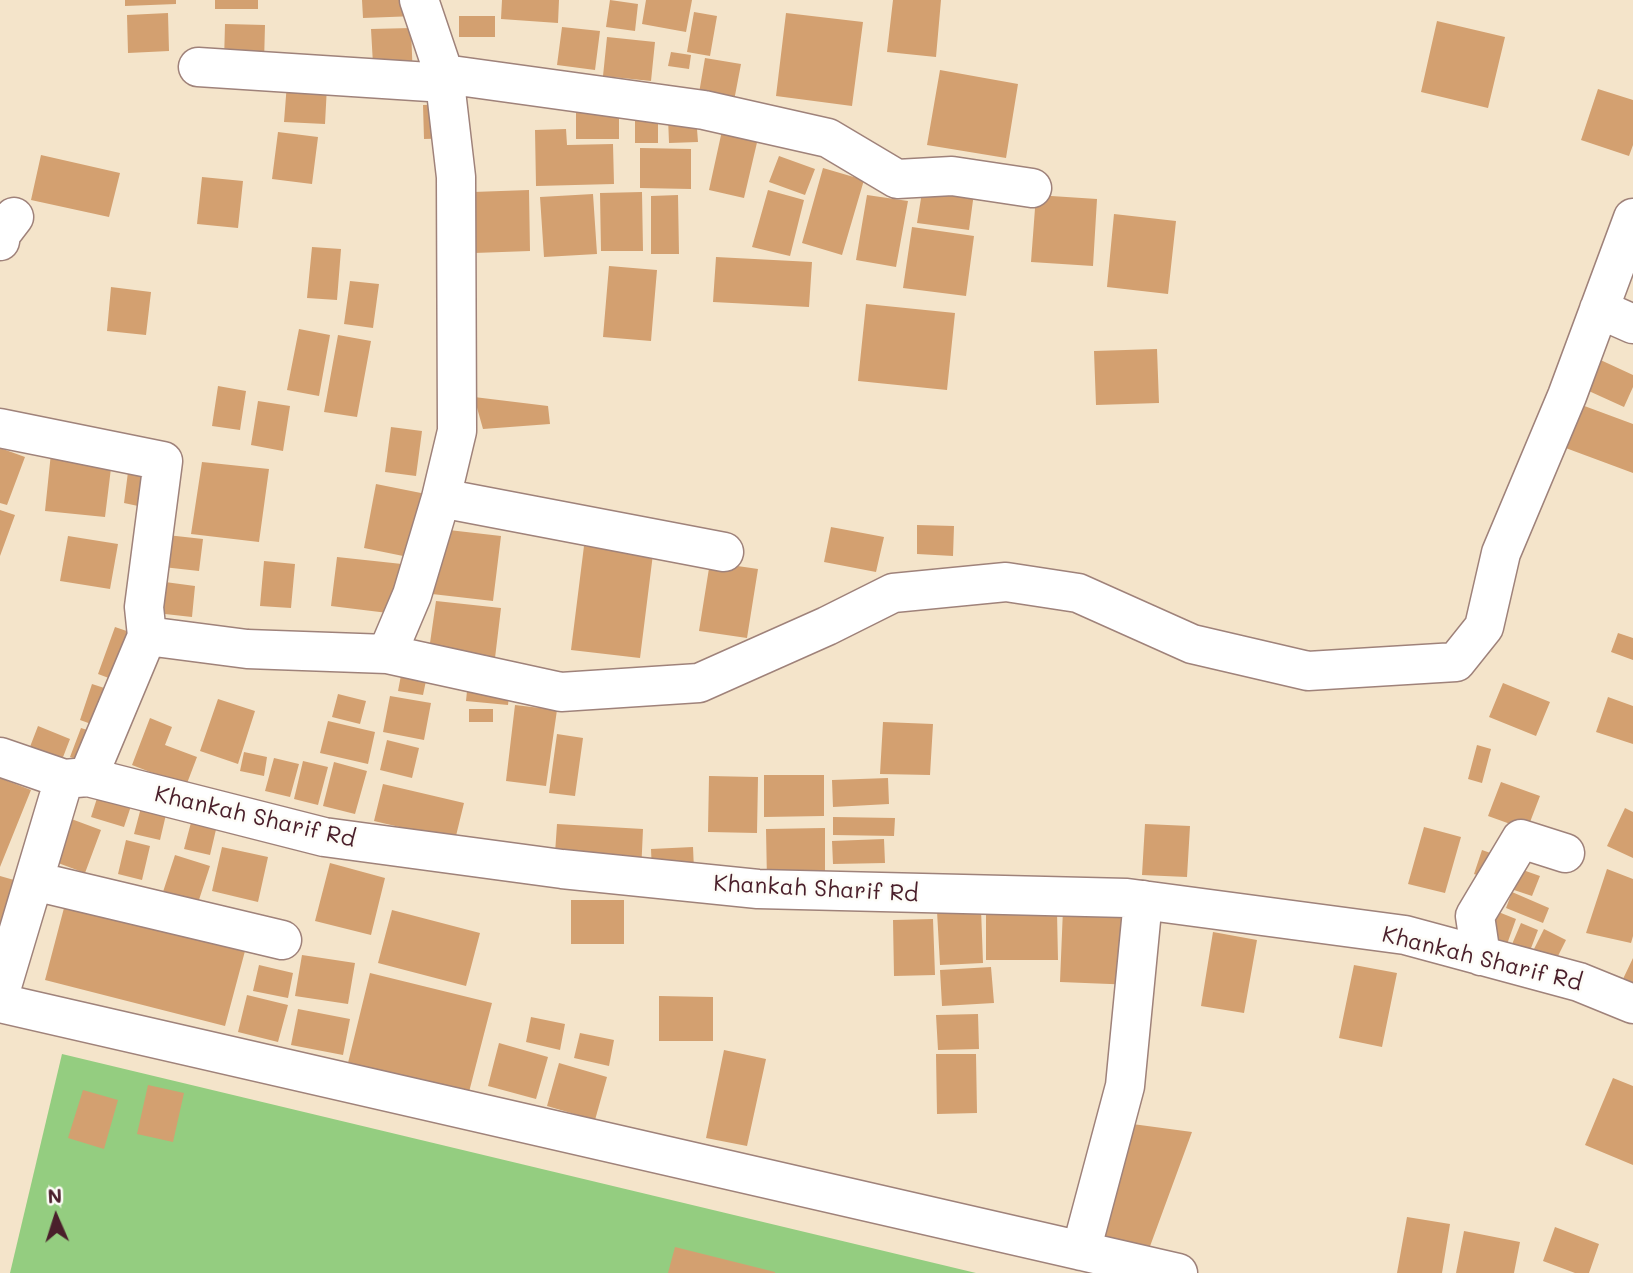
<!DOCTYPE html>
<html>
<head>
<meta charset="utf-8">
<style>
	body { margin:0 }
	#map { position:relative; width:1633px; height:1273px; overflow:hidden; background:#f4e4ca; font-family:Mali,sans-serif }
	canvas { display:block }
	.north { position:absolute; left:21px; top:1182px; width:70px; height:70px; -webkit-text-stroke:5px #fdfcf7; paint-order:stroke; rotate:357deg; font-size:19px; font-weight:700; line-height:28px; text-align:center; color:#4a1f2b }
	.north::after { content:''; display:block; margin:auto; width:24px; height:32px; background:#4a1f2b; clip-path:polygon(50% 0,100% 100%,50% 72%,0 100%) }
</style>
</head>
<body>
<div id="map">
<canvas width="1633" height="1273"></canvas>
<div class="north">N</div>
</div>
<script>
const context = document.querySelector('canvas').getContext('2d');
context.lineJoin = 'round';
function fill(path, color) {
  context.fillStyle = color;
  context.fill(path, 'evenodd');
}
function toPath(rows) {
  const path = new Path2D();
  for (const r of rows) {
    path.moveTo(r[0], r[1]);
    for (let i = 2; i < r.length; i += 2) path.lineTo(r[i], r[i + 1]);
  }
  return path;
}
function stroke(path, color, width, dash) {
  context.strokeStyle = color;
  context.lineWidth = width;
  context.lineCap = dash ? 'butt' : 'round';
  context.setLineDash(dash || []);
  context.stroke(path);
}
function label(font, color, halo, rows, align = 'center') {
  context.font = font + ' Mali,sans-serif';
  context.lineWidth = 5;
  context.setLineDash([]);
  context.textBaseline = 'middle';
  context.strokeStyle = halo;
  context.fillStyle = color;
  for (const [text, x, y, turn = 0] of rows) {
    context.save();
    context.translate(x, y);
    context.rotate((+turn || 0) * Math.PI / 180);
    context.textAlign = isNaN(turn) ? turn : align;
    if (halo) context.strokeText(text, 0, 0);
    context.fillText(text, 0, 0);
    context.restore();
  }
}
fill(toPath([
	[62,1054,976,1273,10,1273]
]), '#94cd80');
fill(toPath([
	[125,0,176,0,176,4,125,6],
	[215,0,258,0,258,9,215,9],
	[362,0,415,0,416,16,363,18],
	[502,0,559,0,558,23,501,19],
	[610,0,638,4,635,31,606,27],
	[646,0,692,0,686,32,642,24],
	[893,0,941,0,936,57,887,52],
	[694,12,717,16,710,56,687,52],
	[168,13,169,51,128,53,127,15],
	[786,13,863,22,852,106,776,96],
	[459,16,495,16,495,37,459,37],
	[1437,21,1505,37,1488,108,1421,92],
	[225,24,265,25,264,63,224,62],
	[562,27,600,31,595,70,557,65],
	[411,28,413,80,374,82,371,29],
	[607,37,655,42,651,81,603,76],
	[671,52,691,55,689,69,668,66],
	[705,58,741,64,733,106,698,99],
	[940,70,1018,84,1006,158,927,145],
	[287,83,327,86,325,124,284,122],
	[1598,89,1633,100,1633,145,1629,156,1581,140],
	[576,102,619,102,619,139,576,139],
	[456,104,457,138,424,139,423,105],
	[635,111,658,112,658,143,635,143],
	[696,116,698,142,669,143,668,117],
	[723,126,759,134,744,198,709,190],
	[566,129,567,145,613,144,614,184,536,186,535,130],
	[278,132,318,137,312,184,272,179],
	[640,148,691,149,691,189,640,188],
	[41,155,120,173,109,217,31,200],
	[779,156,815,169,805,195,769,182],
	[823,168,864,180,842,255,802,243],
	[202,177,243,181,238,228,197,224],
	[923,186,974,193,969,230,917,223],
	[529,190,530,251,474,253,473,192],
	[768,190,804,200,790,256,752,247],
	[642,192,643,251,601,251,600,193],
	[593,194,597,254,544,257,540,197],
	[678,195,679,254,651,254,651,196],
	[867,195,908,201,896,267,856,260],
	[1036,195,1097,199,1093,266,1031,262],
	[1114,214,1176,221,1168,294,1107,287],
	[912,227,974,236,966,296,903,288],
	[312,247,341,249,337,300,307,298],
	[716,257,812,262,809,307,713,302],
	[609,266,657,270,651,341,603,337],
	[350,281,379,284,373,328,344,324],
	[111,287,151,292,146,335,107,331],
	[866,304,955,313,947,390,858,381],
	[299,329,330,335,319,396,287,390],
	[338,335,371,341,357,417,324,412],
	[1157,349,1159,403,1096,405,1094,351],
	[1594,357,1633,375,1633,387,1624,407,1580,387],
	[218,386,246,391,240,430,212,426],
	[474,397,548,406,550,424,483,429],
	[258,401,290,406,283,451,251,445],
	[1579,404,1633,424,1633,473,1563,447],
	[391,427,422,431,416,476,385,472],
	[0,448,25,457,7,505,0,503],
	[51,453,112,460,105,517,45,511],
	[202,462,269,469,259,542,191,534],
	[128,472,179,478,138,506,124,503],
	[376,484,426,494,413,558,364,548],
	[0,510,15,515,0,556],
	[917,525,954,526,953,556,917,554],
	[831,527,884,537,876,572,824,562],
	[440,529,501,536,493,601,432,594],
	[158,534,203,539,199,571,154,566],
	[68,536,118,544,110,589,60,581],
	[584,546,653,554,640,658,571,650],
	[337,557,402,564,396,614,331,606],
	[264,561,295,564,291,608,260,606],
	[710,562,758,569,747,638,699,631],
	[150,580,195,586,192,617,147,612],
	[436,601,501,608,495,658,429,650],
	[115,627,159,642,141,690,98,674],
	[1618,633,1633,638,1633,660,1611,652],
	[402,670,427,676,423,695,398,691],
	[468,681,510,686,508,705,466,701],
	[1503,683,1550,702,1536,736,1489,717],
	[92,684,132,697,119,734,80,720],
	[338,694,366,701,360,724,332,717],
	[390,696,431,703,424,740,383,732],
	[1608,697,1633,706,1633,744,1596,732],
	[218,699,255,711,238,764,200,751],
	[515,705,557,710,546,786,506,781],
	[469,709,493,709,493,722,469,722],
	[150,718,172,727,165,745,197,757,186,786,132,765],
	[328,721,375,732,368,764,320,753],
	[883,722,933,724,930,775,880,774],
	[38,726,70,739,60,765,28,752],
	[81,728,115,739,105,769,70,757],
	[557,734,583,738,575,796,549,793],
	[387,740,419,748,412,778,380,770],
	[1477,745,1491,749,1482,783,1468,779],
	[244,752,267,757,264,776,240,771],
	[274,758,299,764,290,797,265,791],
	[303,761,328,767,318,805,294,799],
	[334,762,367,771,355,814,323,806],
	[764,775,824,775,824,816,764,817],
	[709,776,758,777,757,833,708,832],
	[0,778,31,790,0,867],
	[888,778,889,804,833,807,832,780],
	[1501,782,1540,796,1527,830,1488,816],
	[383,784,464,803,455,840,374,821],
	[99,792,132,803,124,827,91,817],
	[143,800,168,806,160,840,134,834],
	[1625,808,1633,812,1633,858,1607,846],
	[193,815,218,821,210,855,184,849],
	[66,817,101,830,85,873,50,860],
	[833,817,895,818,894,836,833,835],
	[557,824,643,829,641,873,554,868],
	[1145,824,1190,826,1187,877,1142,875],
	[1424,827,1461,837,1445,893,1408,884],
	[825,828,825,880,767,881,766,829],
	[884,839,885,863,833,864,832,841],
	[126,840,150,846,142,880,118,874],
	[222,847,268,857,258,902,212,891],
	[693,847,694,870,652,873,651,849],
	[1482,850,1499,856,1491,880,1474,874],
	[175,855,210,866,196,909,161,898],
	[330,863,385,878,371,935,315,921],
	[1503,863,1540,876,1532,896,1496,884],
	[1607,869,1633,879,1633,936,1631,943,1586,933],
	[0,876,14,880,1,925,0,925],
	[69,889,249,936,225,1026,45,980],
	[1512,892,1549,908,1543,923,1506,908],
	[571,900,624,900,624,944,571,944],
	[981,909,983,963,940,965,937,911],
	[1063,909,1138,912,1135,985,1060,982],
	[392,910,480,933,466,986,378,963],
	[1496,911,1516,919,1506,947,1485,940],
	[986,912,1057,912,1058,960,986,960],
	[933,919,935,975,894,976,893,920],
	[1521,923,1538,930,1528,956,1510,949],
	[1544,929,1566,940,1552,968,1530,957],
	[1213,932,1257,940,1244,1013,1201,1006],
	[302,955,355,963,348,1004,295,996],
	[1633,958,1633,984,1623,979],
	[259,965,293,973,288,998,253,991],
	[1354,965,1397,973,1382,1047,1339,1038],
	[991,967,994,1003,942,1006,940,970],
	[370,973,492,1003,469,1092,348,1063],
	[247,995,288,1005,278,1042,238,1032],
	[659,996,713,997,713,1041,659,1041],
	[298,1009,350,1019,343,1055,291,1045],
	[978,1014,979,1049,938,1050,936,1015],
	[531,1017,565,1024,560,1050,526,1042],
	[580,1033,614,1040,609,1066,574,1058],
	[499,1043,548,1057,536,1099,488,1086],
	[724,1050,766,1059,747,1146,706,1138],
	[936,1054,976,1054,977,1113,937,1114],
	[559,1063,607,1077,595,1120,547,1106],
	[1613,1078,1633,1086,1633,1165,1585,1145],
	[148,1085,184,1093,173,1142,137,1134],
	[83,1090,118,1100,104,1149,68,1138],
	[1125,1123,1192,1132,1149,1249,1090,1236],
	[1407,1217,1450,1224,1442,1273,1397,1273],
	[1555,1227,1599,1244,1589,1273,1575,1273,1543,1261],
	[1464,1231,1520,1242,1514,1273,1456,1273],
	[675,1247,775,1272,775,1273,668,1273]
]), '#d3a070');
const minor = toPath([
	[198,67,445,83],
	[444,74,704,110,828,138,897,179,952,176,1032,188],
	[0,241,1,234,14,217],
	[1599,309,1633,324],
	[0,428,163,461,144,607,147,636],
	[441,498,724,552],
	[387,654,561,692,699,683,827,626,893,593,1006,582,1078,593,1192,644,1308,671,1456,662,1484,627,1501,553,1567,396,1633,218],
	[0,757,64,779,88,777,324,837,562,869,758,889,1127,898,1405,935,1579,982,1633,1004],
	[88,777,147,636,247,649,387,654,412,595,441,498,457,431,456,177,444,74,419,0],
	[34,881,282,940],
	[1481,956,1475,916,1521,839,1565,853],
	[0,993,64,779],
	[0,1003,1178,1273],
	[1081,1251,1125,1086,1143,900]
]);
stroke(minor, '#9f827a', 41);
stroke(minor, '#fff', 38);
label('23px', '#4a1f2b', '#fdfcf7', [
	["Khankah Sharif Rd",255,817,13],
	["Khankah Sharif Rd",816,889,3],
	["Khankah Sharif Rd",1482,959,14]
]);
</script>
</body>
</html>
